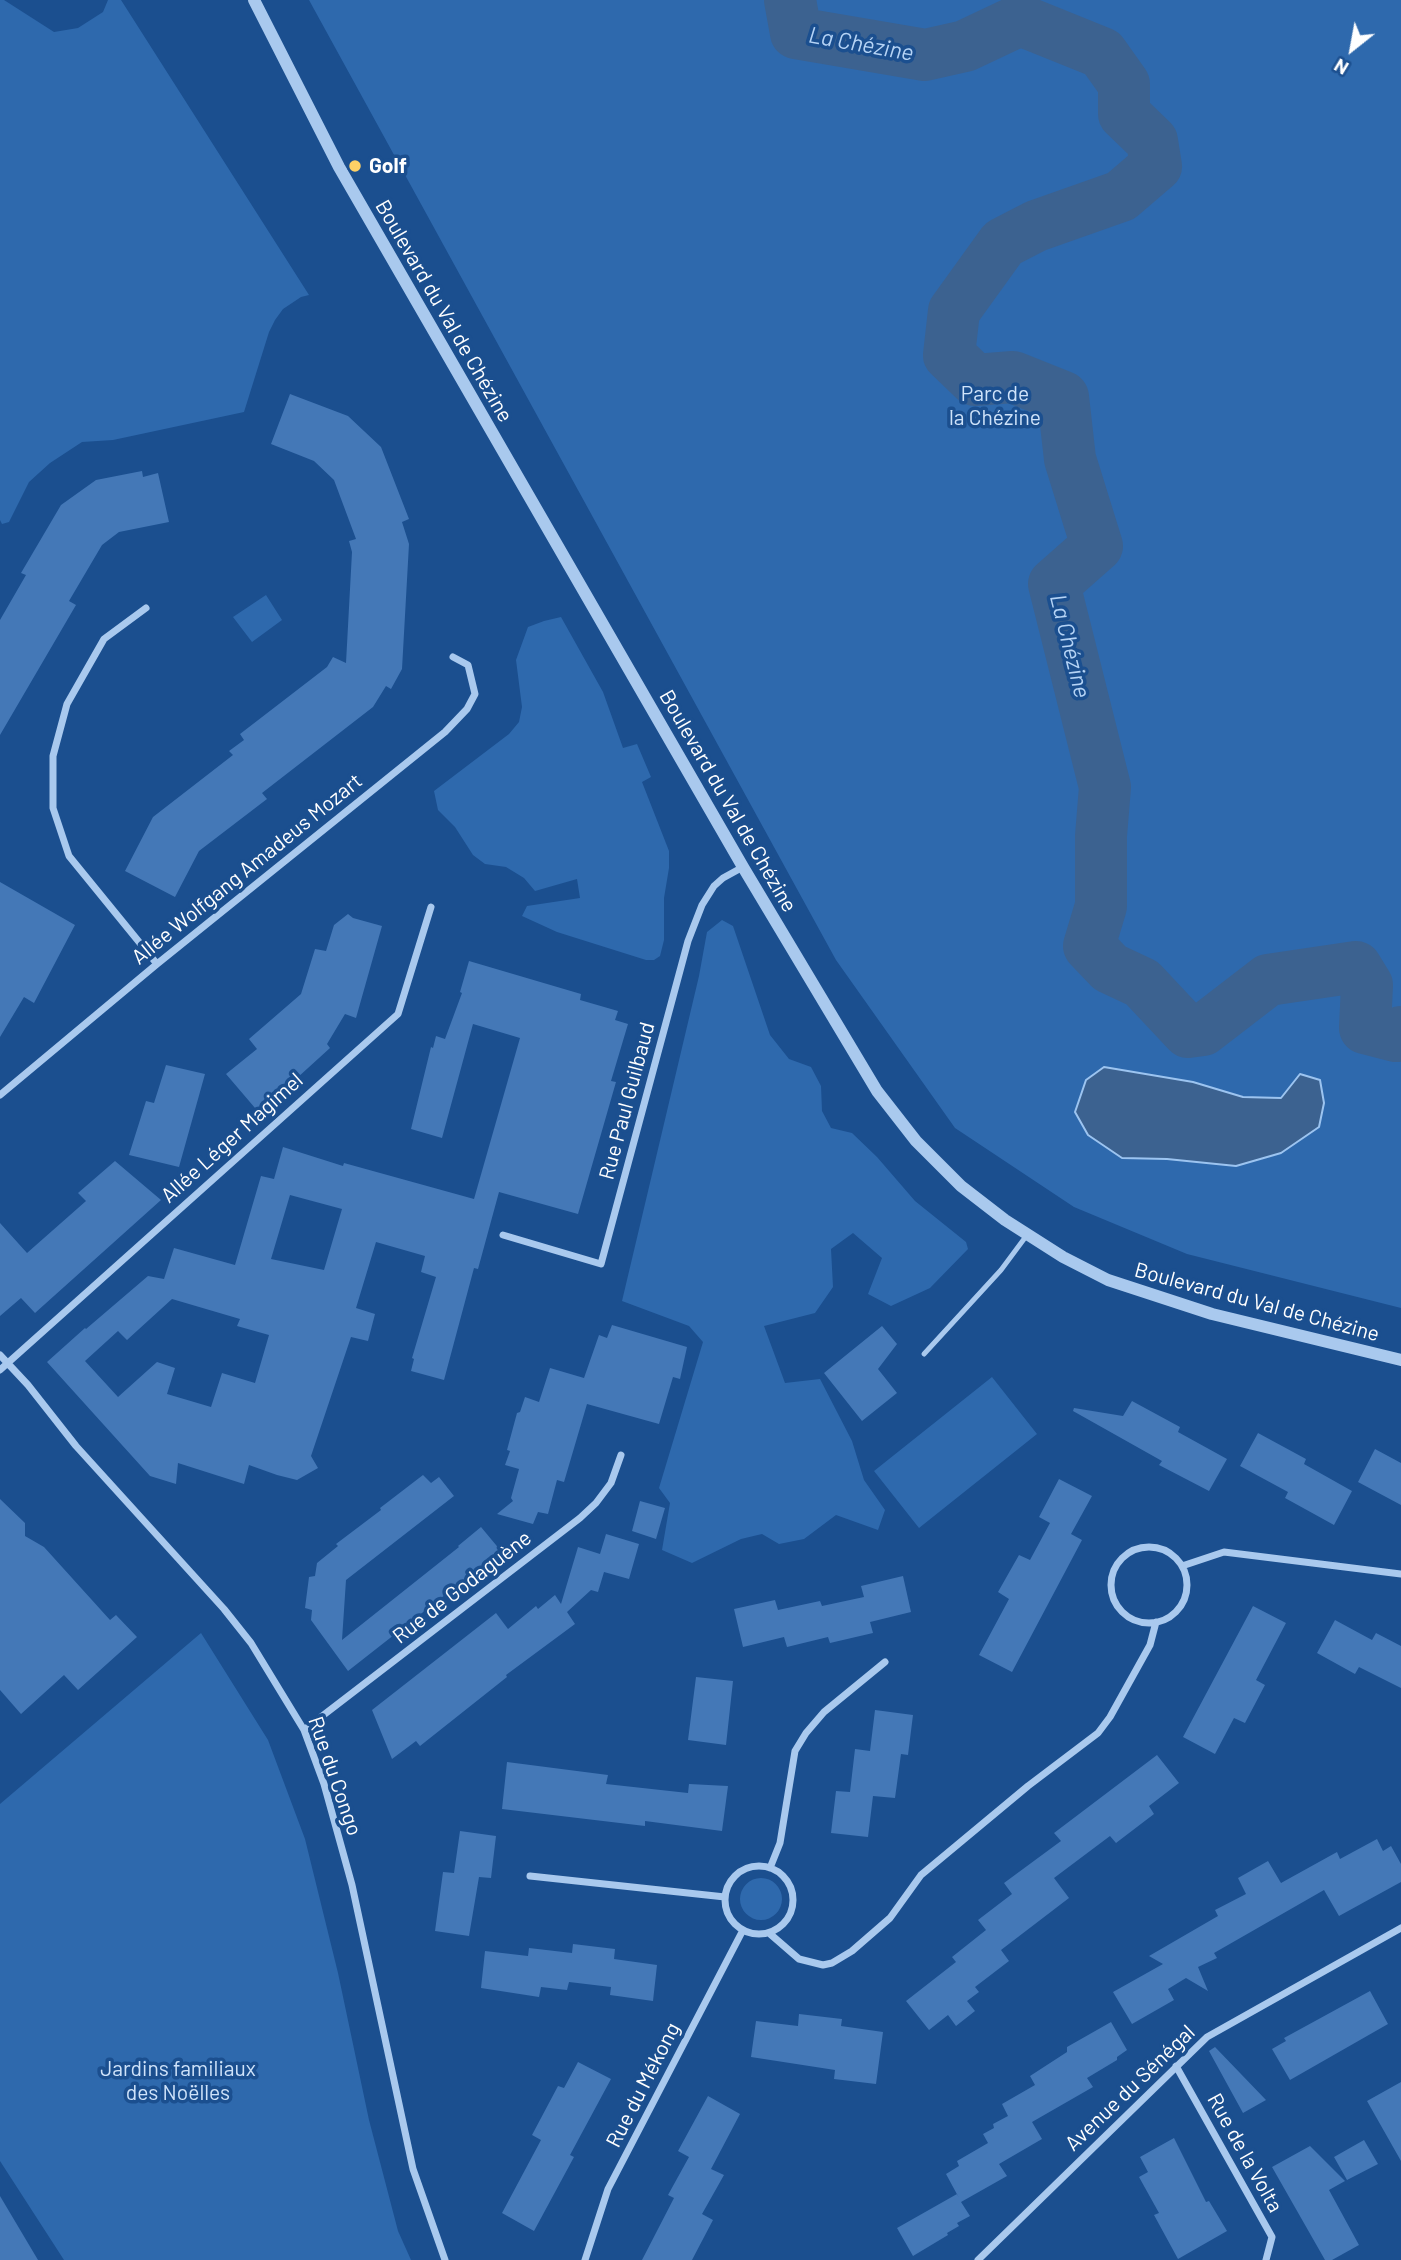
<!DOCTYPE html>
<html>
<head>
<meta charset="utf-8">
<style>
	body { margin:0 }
	#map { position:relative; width:1401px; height:2260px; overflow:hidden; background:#1b4f8f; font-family:Barlow,sans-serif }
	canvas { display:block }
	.north { position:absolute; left:1317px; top:14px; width:70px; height:70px; -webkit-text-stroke:5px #1b4f8f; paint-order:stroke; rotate:211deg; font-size:19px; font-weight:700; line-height:28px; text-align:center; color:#fff }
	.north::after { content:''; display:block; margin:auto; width:24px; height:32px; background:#fff; clip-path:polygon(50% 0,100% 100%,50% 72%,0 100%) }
</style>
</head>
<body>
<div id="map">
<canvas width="1401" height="2260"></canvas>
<div class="north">N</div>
</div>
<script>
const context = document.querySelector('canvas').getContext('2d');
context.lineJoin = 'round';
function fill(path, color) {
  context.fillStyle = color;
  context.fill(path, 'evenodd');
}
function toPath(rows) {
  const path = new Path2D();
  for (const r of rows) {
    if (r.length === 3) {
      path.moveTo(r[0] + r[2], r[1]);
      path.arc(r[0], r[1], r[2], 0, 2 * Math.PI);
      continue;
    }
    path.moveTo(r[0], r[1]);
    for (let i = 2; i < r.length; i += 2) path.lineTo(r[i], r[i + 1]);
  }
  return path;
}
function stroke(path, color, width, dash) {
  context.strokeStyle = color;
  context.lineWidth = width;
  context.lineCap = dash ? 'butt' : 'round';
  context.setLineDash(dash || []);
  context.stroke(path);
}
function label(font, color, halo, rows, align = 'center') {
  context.font = font + ' Barlow,sans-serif';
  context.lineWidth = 7;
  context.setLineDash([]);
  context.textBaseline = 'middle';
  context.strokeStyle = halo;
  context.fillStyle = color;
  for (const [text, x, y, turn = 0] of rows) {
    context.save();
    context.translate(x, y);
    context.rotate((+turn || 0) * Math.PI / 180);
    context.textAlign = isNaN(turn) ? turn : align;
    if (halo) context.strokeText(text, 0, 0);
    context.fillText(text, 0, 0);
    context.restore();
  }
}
fill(toPath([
	[0,0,4,0,54,32,78,28,103,12,108,0,121,0,309,295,301,297,283,309,275,320,269,332,244,412,113,440,82,442,50,463,29,482,9,522,2,524,0,520],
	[309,0,1401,0,1401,1308,1187,1254,1074,1207,955,1128,836,960],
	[266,595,282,620,252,642,233,617],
	[561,617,603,692,623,748,637,744,651,777,642,782,669,851,669,868,664,898,664,940,660,956,654,960,646,960,557,932,522,916,527,906,580,898,577,879,535,891,524,878,506,867,485,864,473,855,455,827,438,810,434,791,509,734,519,722,522,707,516,660,528,627,544,621],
	[722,920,733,926,770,1035,789,1059,811,1067,821,1086,822,1111,831,1128,852,1133,877,1157,915,1201,966,1242,968,1249,930,1288,891,1306,868,1294,882,1258,853,1233,831,1249,833,1287,815,1313,764,1326,785,1383,820,1379,852,1441,864,1480,885,1510,878,1530,836,1515,804,1539,779,1544,762,1534,741,1539,692,1563,662,1550,670,1503,659,1488,703,1342,689,1326,622,1301,699,976,707,932],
	[992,1377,1037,1434,919,1528,874,1471],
	[201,1633,268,1740,305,1839,338,1973,369,2120,398,2231,411,2260,64,2260,0,2161,0,1804],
	[761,1899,21]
]), '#2e69ad');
const water = toPath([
	[1104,1067,1193,1082,1243,1097,1281,1098,1300,1074,1320,1080,1324,1103,1319,1127,1281,1153,1236,1166,1167,1159,1122,1158,1088,1135,1075,1112,1086,1080,1104,1067]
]);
fill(water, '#3c6290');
stroke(water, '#9cc4f0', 2);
stroke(toPath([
	[790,0,796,33,925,55,965,46,1020,20,1102,53,1124,84,1124,114,1152,141,1156,166,1121,196,1036,226,1003,243,954,311,949,355,975,380,1013,377,1063,397,1070,459,1097,546,1054,584,1105,787,1101,836,1101,906,1089,946,1110,968,1142,983,1188,1032,1203,1030,1268,980,1356,967,1367,985,1365,1028,1396,1036,1401,1032]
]), '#3c6290', 52);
fill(toPath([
	[290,394,348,416,381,447,409,519,402,522,409,544,402,669,391,689,386,686,373,707,262,793,267,799,199,851,175,897,125,871,153,817,233,755,229,751,244,740,240,734,327,667,333,657,346,663,352,552,349,541,356,539,334,480,314,461,271,444],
	[142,471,143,477,158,473,169,522,119,532,102,545,69,601,76,605,0,735,0,620,26,575,21,573,61,505,96,480],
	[0,882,75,925,34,1003,24,997,0,1037],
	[348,914,353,918,382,926,356,1018,345,1014,327,1044,330,1048,264,1108,255,1108,226,1074,257,1049,249,1039,301,994,315,949,326,951,334,925],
	[469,961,581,994,580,1000,618,1011,615,1020,628,1024,611,1081,616,1082,578,1214,499,1192,478,1269,474,1268,444,1380,411,1371,414,1359,412,1358,436,1277,421,1272,425,1256,376,1242,356,1308,375,1314,368,1341,351,1337,311,1456,318,1468,297,1480,277,1475,249,1465,244,1484,178,1463,176,1484,150,1476,47,1362,85,1328,86,1329,148,1276,164,1279,174,1248,235,1265,261,1176,274,1179,283,1147,343,1166,344,1163,474,1199,520,1038,473,1024,442,1138,411,1129,431,1047,433,1048,436,1036,445,1039,462,993,460,992],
	[290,1195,342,1209,324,1270,271,1259],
	[172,1299,240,1319,237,1326,269,1335,255,1383,222,1373,211,1407,167,1394,175,1368,157,1362,118,1397,85,1361,118,1331,127,1340],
	[166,1065,205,1074,179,1167,129,1155,146,1101,154,1103],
	[115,1161,161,1200,35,1313,21,1298,0,1316,0,1223,27,1253,86,1201,78,1193],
	[612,1325,687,1347,680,1379,673,1377,659,1424,587,1404,564,1482,557,1480,548,1514,538,1512,533,1524,497,1514,513,1501,511,1498,519,1469,505,1465,510,1451,507,1450,517,1413,520,1412,525,1397,539,1402,550,1368,584,1378,599,1335,607,1338],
	[882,1326,897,1344,878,1369,897,1393,862,1421,824,1373],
	[1132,1401,1180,1427,1178,1432,1227,1459,1209,1491,1159,1465,1162,1461,1073,1411,1074,1408,1123,1416],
	[1258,1433,1306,1459,1304,1464,1352,1491,1334,1525,1285,1498,1288,1492,1240,1466],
	[1375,1449,1401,1463,1401,1505,1358,1482],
	[423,1475,431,1483,439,1477,454,1496,346,1580,342,1640,459,1547,458,1546,481,1527,501,1551,348,1671,311,1620,312,1610,305,1608,309,1577,315,1576,317,1563,338,1546,336,1544,381,1510,380,1508],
	[1059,1479,1092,1496,1071,1534,1082,1540,1012,1672,979,1655,1009,1599,998,1592,1019,1555,1030,1560,1050,1523,1039,1517],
	[0,1499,25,1523,25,1536,44,1547,110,1620,116,1615,137,1637,78,1690,64,1675,21,1714,0,1690],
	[640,1501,665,1508,656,1539,632,1531],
	[606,1534,639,1544,629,1579,604,1572,598,1592,591,1590,567,1612,575,1624,506,1675,507,1677,420,1746,416,1741,392,1759,372,1710,496,1613,508,1629,536,1606,538,1609,555,1595,561,1604,578,1547,600,1554],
	[903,1576,911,1612,870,1622,873,1633,830,1643,828,1637,787,1647,784,1637,743,1647,734,1609,775,1600,778,1610,820,1601,822,1606,864,1597,861,1586],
	[1253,1606,1286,1623,1256,1680,1265,1685,1245,1723,1234,1718,1215,1754,1183,1737],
	[1335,1620,1372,1640,1376,1633,1401,1646,1401,1688,1359,1667,1355,1674,1317,1653],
	[696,1677,733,1681,726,1745,688,1740],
	[875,1710,913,1715,908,1755,901,1754,895,1798,873,1796,868,1837,831,1833,836,1791,850,1792,855,1749,870,1751],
	[1157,1755,1179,1783,1149,1806,1154,1814,1116,1843,1110,1836,1054,1878,1069,1898,1001,1950,1009,1961,975,1987,979,1992,967,2001,975,2011,956,2026,948,2015,929,2030,906,2001,956,1962,952,1957,986,1930,978,1920,1012,1894,1004,1883,1061,1841,1054,1833],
	[507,1762,608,1775,606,1784,688,1793,689,1784,728,1786,722,1831,645,1821,645,1826,502,1809],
	[460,1831,496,1836,491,1878,479,1877,469,1936,435,1931,443,1872,454,1873],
	[1377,1839,1383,1851,1391,1846,1401,1864,1401,1882,1339,1916,1324,1890,1214,1953,1217,1958,1198,1967,1208,1991,1186,1978,1168,1989,1174,2000,1132,2024,1113,1992,1163,1964,1149,1956,1218,1916,1215,1910,1246,1894,1238,1878,1268,1861,1281,1883,1337,1852,1340,1859],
	[573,1944,615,1949,614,1959,657,1965,653,2001,610,1995,611,1987,569,1982,567,1990,541,1987,539,1997,481,1988,485,1951,528,1956,529,1948,572,1953],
	[1370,1991,1388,2024,1290,2080,1272,2049,1286,2041,1284,2038],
	[799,2014,842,2019,841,2026,883,2032,876,2084,834,2079,835,2070,751,2057,756,2021,798,2026],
	[1111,2022,1127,2050,1117,2057,1117,2060,1087,2078,1093,2087,1032,2122,1042,2139,999,2164,1007,2176,961,2202,970,2216,957,2223,959,2226,947,2233,948,2235,913,2256,897,2228,957,2194,959,2198,946,2174,959,2166,957,2161,988,2143,983,2134,994,2128,993,2124,1008,2116,1002,2104,1035,2085,1030,2076,1067,2052,1067,2047],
	[1215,2047,1266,2100,1243,2113,1209,2051],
	[578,2062,611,2079,570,2155,574,2157,534,2231,502,2213,541,2140,532,2135,558,2086,564,2088],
	[1401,2082,1401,2161,1367,2101],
	[708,2096,740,2114,711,2169,724,2175,702,2214,713,2220,692,2260,642,2260,674,2198,668,2195,689,2157,678,2151],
	[1174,2138,1206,2202,1209,2201,1227,2231,1178,2259,1154,2215,1159,2213,1139,2177,1148,2172,1140,2157],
	[1364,2140,1378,2164,1347,2180,1334,2157],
	[1310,2146,1345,2181,1329,2190,1359,2245,1332,2260,1325,2260,1272,2167],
	[0,2196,38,2260,0,2260]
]), '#4478b7');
stroke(toPath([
	[924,1354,1001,1270,1027,1235]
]), '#a9c9ee', 5);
stroke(toPath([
	[146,608,104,639,67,704,53,756,53,808,69,856,157,964],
	[0,1095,157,964,445,732,467,709,475,694,468,665,453,657],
	[503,1235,601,1264,688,941,702,905,714,886,723,878,743,867],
	[0,1355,28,1385,76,1446,224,1609,251,1643,304,1730,324,1784,352,1885,413,2169,445,2260],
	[0,1370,398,1014,431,907],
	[1149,1585,38],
	[1182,1566,1224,1552,1401,1574],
	[304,1730,580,1518,596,1503,611,1483,621,1455],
	[759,1900,34],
	[770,1868,780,1843,795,1751,806,1733,824,1712,885,1662],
	[530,1876,725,1897],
	[769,1933,799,1959,823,1965,832,1963,852,1951,890,1918,921,1875,1028,1786,1098,1733,1110,1717,1150,1645,1156,1622],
	[1176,2066,1272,2237,1266,2260],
	[585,2260,608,2189,743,1930],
	[978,2260,1207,2037,1401,1928]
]), '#a9c9ee', 7);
stroke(toPath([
	[254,0,339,167,743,867,877,1091,916,1141,961,1186,1005,1220,1063,1257,1108,1280,1212,1314,1401,1360]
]), '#a9c9ee', 12);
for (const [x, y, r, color] of [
	[355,166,7,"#ffd166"]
]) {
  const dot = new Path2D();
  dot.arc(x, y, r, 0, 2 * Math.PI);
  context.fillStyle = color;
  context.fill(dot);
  stroke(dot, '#1b4f8f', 2.5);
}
label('bold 21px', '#fff', '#1b4f8f', [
	["Golf",369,166]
], 'left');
label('21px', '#fff', '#1b4f8f', [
	["Boulevard du Val de Chézine",444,311,60],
	["Boulevard du Val de Chézine",728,801,60],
	["Allée Wolfgang Amadeus Mozart",247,869,-39],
	["Rue Paul Guilbaud",627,1101,-75],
	["Allée Léger Magimel",232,1138,-42],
	["Boulevard du Val de Chézine",1257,1302,15],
	["Rue de Godaguène",462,1587,-38],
	["Rue du Congo",335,1776,71],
	["Rue du Mékong",643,2085,-63],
	["Avenue du Sénégal",1130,2088,-44],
	["Rue de la Volta",1245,2153,61]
]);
label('21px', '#cfe3fa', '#1b4f8f', [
	["Parc de",995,394],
	["la Chézine",995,418],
	["Jardins familiaux",178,2069],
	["des Noëlles",178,2093]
]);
label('italic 23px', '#b5d3f5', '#1b4f8f', [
	["La Chézine",861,44,10],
	["La Chézine",1070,646,76]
]);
</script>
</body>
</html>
